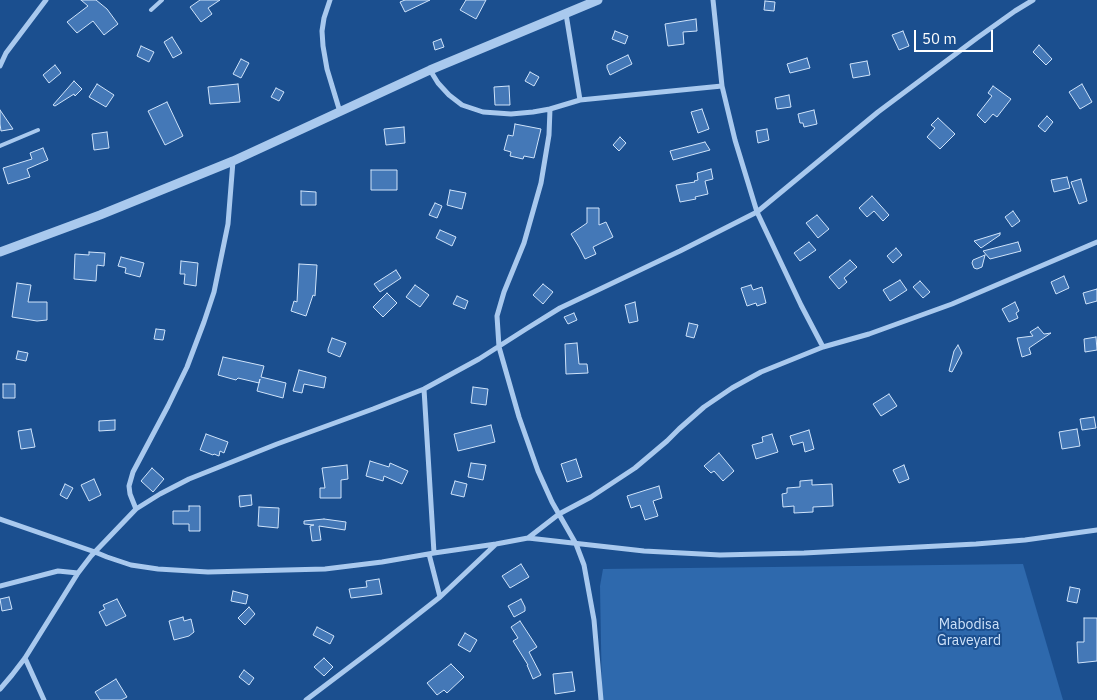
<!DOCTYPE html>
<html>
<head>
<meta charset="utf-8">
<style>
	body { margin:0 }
	#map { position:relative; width:1097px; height:700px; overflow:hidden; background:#1b4f8f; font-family:"IBM Plex Sans",sans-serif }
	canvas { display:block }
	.scale { position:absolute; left:914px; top:30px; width:79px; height:22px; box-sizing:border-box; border:2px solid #fff; border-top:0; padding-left:6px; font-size:15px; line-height:18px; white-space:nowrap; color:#fff; -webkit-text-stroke:4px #1b4f8f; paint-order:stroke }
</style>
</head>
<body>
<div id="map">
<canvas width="1097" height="700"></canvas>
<div class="scale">50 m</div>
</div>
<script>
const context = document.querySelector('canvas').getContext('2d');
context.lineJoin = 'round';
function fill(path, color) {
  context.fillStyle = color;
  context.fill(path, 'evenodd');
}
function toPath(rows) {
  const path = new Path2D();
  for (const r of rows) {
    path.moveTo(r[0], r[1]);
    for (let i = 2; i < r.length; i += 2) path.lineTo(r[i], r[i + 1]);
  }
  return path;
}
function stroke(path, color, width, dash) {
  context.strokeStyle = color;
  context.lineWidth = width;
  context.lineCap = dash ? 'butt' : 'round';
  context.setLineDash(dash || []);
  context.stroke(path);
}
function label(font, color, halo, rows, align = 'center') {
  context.font = font + ' "IBM Plex Sans",sans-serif';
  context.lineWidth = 4;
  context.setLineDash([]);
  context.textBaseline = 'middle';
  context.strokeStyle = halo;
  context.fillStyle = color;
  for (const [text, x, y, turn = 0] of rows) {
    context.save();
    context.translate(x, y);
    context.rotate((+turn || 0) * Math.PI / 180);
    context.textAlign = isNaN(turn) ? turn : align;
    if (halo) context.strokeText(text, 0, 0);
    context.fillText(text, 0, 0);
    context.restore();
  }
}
fill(toPath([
	[1023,564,1063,700,602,700,600,586,603,569]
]), '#2e69ad');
const building = toPath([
	[81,0,96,0,107,9,118,24,104,35,93,21,77,33,67,22,88,6,81,0],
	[200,0,220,0,208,8,212,14,201,22,190,7,200,0],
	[405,0,430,0,405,12,400,2,405,0],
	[466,0,486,0,476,19,460,10,466,0],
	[765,1,775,2,774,11,764,10,765,1],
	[696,19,697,31,683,32,684,44,668,46,665,24,696,19],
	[615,31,628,36,625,44,612,39,615,31],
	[903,31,909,46,899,50,892,35,903,31],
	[172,37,182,53,173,58,164,42,172,37],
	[441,39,444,47,435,50,433,42,441,39],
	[1039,45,1052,59,1046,65,1033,52,1039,45],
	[141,46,154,52,149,62,137,56,141,46],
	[628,55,632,64,610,75,607,68,607,65,628,55],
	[807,58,810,68,790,73,787,64,807,58],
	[241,59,249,63,241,78,233,74,241,59],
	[867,61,870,75,853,78,850,64,867,61],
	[55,65,61,73,49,83,43,75,55,65],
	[530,72,539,77,534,86,525,81,530,72],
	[74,81,82,89,75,96,74,94,55,106,53,105,74,81],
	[97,84,114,95,106,107,89,97,97,84],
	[238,84,240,102,210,104,208,87,238,84],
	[1082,84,1092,102,1080,109,1069,92,1082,84],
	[509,86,510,105,495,105,494,87,509,86],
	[993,86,1011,99,997,117,993,114,985,123,977,115,992,96,988,93,993,86],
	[276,88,284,92,279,101,271,97,276,88],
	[789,95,791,107,777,109,775,98,789,95],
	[167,102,183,136,165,145,148,111,167,102],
	[702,109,709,129,698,133,691,112,702,109],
	[0,110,13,129,1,131,0,124,0,110],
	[814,110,817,124,804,127,803,123,800,123,798,114,814,110],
	[1047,116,1053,122,1045,132,1038,126,1047,116],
	[938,118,955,134,940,149,927,137,935,128,931,125,938,118],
	[515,124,541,129,534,158,524,156,523,159,510,156,511,152,504,150,508,135,513,136,515,124],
	[404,127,405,143,386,145,384,129,404,127],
	[767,129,769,140,758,143,756,131,767,129],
	[107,132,109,148,94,150,92,134,107,132],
	[620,137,626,143,619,151,613,145,620,137],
	[705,142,710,150,673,160,670,151,705,142],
	[43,148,48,160,27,169,30,177,8,184,3,168,32,159,30,153,43,148],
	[711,169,713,179,705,181,708,194,695,197,696,199,680,202,676,185,695,182,694,181,698,180,697,173,711,169],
	[371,170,397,170,397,190,371,190,371,170],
	[1067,177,1070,188,1054,192,1051,180,1067,177],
	[1081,179,1087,201,1079,204,1071,182,1081,179],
	[450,190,466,193,462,209,447,205,450,190],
	[301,191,316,192,316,205,301,205,301,191],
	[872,196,889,215,883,221,874,211,867,217,859,208,872,196],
	[435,203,442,206,437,218,429,215,435,203],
	[587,208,599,208,599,225,606,222,613,237,593,247,596,254,585,259,579,247,571,234,587,223,587,208],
	[1013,211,1020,221,1012,227,1005,217,1013,211],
	[817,215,829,229,818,238,806,223,817,215],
	[440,230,456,237,452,246,436,238,440,230],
	[1000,233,1000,235,981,248,974,241,1000,233],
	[809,242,816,250,800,261,794,253,809,242],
	[1018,242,1021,251,990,259,983,251,1018,242],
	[896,248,902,255,893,263,887,256,896,248],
	[89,252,105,253,104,266,97,265,96,281,74,279,75,254,89,255,89,252],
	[985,255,982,267,977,269,974,268,972,263,973,260,985,255],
	[121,257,144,263,140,277,125,273,126,268,118,266,121,257],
	[850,260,857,267,844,278,847,282,839,289,829,277,850,260],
	[181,261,198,263,196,286,184,284,185,274,180,274,181,261],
	[299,264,317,265,315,296,313,295,306,316,291,311,294,301,297,302,299,264],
	[396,270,401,278,380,292,374,284,396,270],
	[1064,276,1069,288,1056,294,1051,282,1064,276],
	[900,280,907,290,890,301,883,290,900,280],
	[920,281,930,292,923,298,913,287,920,281],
	[17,283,31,285,28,302,47,302,47,320,37,321,12,317,17,283],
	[543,284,553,292,543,304,533,295,543,284],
	[415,285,429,295,420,307,406,297,415,285],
	[751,285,753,290,762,287,766,303,757,306,756,303,747,306,741,288,751,285],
	[1097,289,1097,301,1086,304,1083,293,1097,289],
	[387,293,397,303,383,317,373,307,387,293],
	[457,296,468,301,465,309,453,304,457,296],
	[635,302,638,321,629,323,625,305,635,302],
	[1015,302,1019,311,1016,313,1018,318,1009,322,1002,309,1015,302],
	[574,313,577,320,568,324,564,317,574,313],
	[689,323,698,325,694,338,686,336,689,323],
	[1038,327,1044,334,1051,333,1029,348,1031,354,1022,357,1017,338,1033,336,1030,332,1038,327],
	[156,329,165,330,163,340,154,339,156,329],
	[1096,337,1097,350,1085,352,1084,339,1096,337],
	[332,338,346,343,340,357,328,352,328,349,332,338],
	[577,343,579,364,587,364,588,373,566,374,565,344,577,343],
	[958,345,962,353,952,372,949,371,954,351,958,345],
	[18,351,28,353,26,361,16,359,18,351],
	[223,357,264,366,261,377,286,383,283,398,257,391,260,379,259,383,238,378,236,380,218,375,223,357],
	[299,370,326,377,324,388,304,384,302,393,293,391,299,370],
	[3,384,15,384,15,398,3,398,3,384],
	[473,387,488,389,486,405,471,403,473,387],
	[889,394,897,406,881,416,873,404,889,394],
	[1094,417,1096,428,1082,430,1080,419,1094,417],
	[115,420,115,430,99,431,99,421,115,420],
	[491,425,495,442,458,451,454,434,491,425],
	[31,429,35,447,21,449,18,431,31,429],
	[1077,429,1080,446,1062,449,1059,432,1077,429],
	[809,430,814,449,805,452,803,442,793,445,790,436,809,430],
	[206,434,228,442,224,453,220,451,219,456,214,454,213,455,200,450,206,434],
	[772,434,778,452,756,459,752,445,763,442,762,437,772,434],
	[719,453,734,471,723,481,714,471,711,473,704,466,719,453],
	[576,459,582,477,567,482,561,464,576,459],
	[370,461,389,467,390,463,408,471,402,484,384,476,383,481,366,476,370,461],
	[471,463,486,465,483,480,468,477,471,463],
	[347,465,348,479,341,480,341,498,320,498,320,488,325,488,322,468,347,465],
	[904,465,909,479,899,483,893,470,904,465],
	[152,468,164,479,153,492,141,481,152,468],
	[94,479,101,495,89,501,81,485,94,479],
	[812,480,812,485,832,484,833,506,813,507,813,512,794,513,794,506,783,507,782,494,787,493,787,488,800,487,800,481,812,480],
	[455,481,467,484,464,497,451,494,455,481],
	[65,484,73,488,67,499,60,495,65,484],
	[659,486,662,498,653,501,658,516,645,520,640,505,631,508,627,496,659,486],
	[251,495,252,505,240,507,239,496,251,495],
	[189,506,200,506,200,531,189,531,189,524,173,524,173,511,189,511,189,506],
	[259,507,279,508,278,528,258,526,259,507],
	[324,519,346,522,345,530,319,526,321,540,312,541,310,526,314,525,304,524,304,521,324,519],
	[521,564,529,577,510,588,502,576,521,564],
	[379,579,382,594,351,598,349,589,367,587,366,581,379,579],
	[1070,587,1080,589,1077,603,1067,601,1070,587],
	[233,591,248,595,246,604,231,601,233,591],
	[9,597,12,609,2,611,0,599,9,597],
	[117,599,126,616,106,626,99,612,105,609,103,605,117,599],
	[521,599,525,607,525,611,514,617,508,606,521,599],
	[249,607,255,614,245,625,238,618,249,607],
	[183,617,184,621,191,619,194,632,189,636,174,640,169,621,183,617],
	[1084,618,1097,618,1097,661,1078,663,1077,642,1084,642,1084,618],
	[520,621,537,647,529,652,541,675,533,679,527,665,528,665,513,641,518,638,511,627,520,621],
	[317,627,334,636,330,644,313,635,317,627],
	[465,633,477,640,470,652,458,645,465,633],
	[324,658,333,667,324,676,314,667,324,658],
	[451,664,464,677,447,693,444,690,437,695,427,683,451,664],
	[244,670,254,678,249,685,239,677,244,670],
	[572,672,575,691,555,694,553,674,572,672],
	[116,679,127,697,121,700,100,700,95,692,116,679]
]);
fill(building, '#4478b7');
stroke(building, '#cfe3fa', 1);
stroke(toPath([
	[151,10,162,0],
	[0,146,38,130]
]), '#a9c9ee', 4);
stroke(toPath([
	[330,0,324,18,322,31,323,46,327,69,340,112],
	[713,0,722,86,735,140,757,212,801,305,823,347],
	[566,14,580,100],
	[0,66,6,53,46,0],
	[430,70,438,83,449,95,462,105,483,112,511,114,533,112,550,109,549,135,541,183,524,243,504,292,497,316,499,347,519,417,538,471,552,502,576,544,584,565,594,620,601,700],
	[550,109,580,100,722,86],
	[424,389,434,553],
	[136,509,160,494,189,479,277,444,373,409,424,389,479,359,526,329,560,308,680,251,757,212,878,112,977,38,1015,11,1033,0],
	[0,519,95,552,107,557,131,565,158,569,208,572,325,569,382,562,434,553,496,544,528,538,644,551,720,555,804,553,976,544,1025,540,1097,530],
	[528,538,559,514,591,497,635,468,667,441,679,429,704,407,732,388,761,372,823,347,869,334,952,304,1097,242],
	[429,554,440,597],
	[0,586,58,571,78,573],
	[25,658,44,700],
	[0,689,12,675,25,658,78,573,91,556,136,509,130,494,129,486,133,472,168,406,187,367,204,322,214,292,228,224,233,161],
	[306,700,384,641,440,597,495,545]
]), '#a9c9ee', 5);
stroke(toPath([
	[0,252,100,215,233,161,430,70,598,0]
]), '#a9c9ee', 9);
label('14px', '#cfe3fa', '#1b4f8f', [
	["Mabodisa",969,625],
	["Graveyard",969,641]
]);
</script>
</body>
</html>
